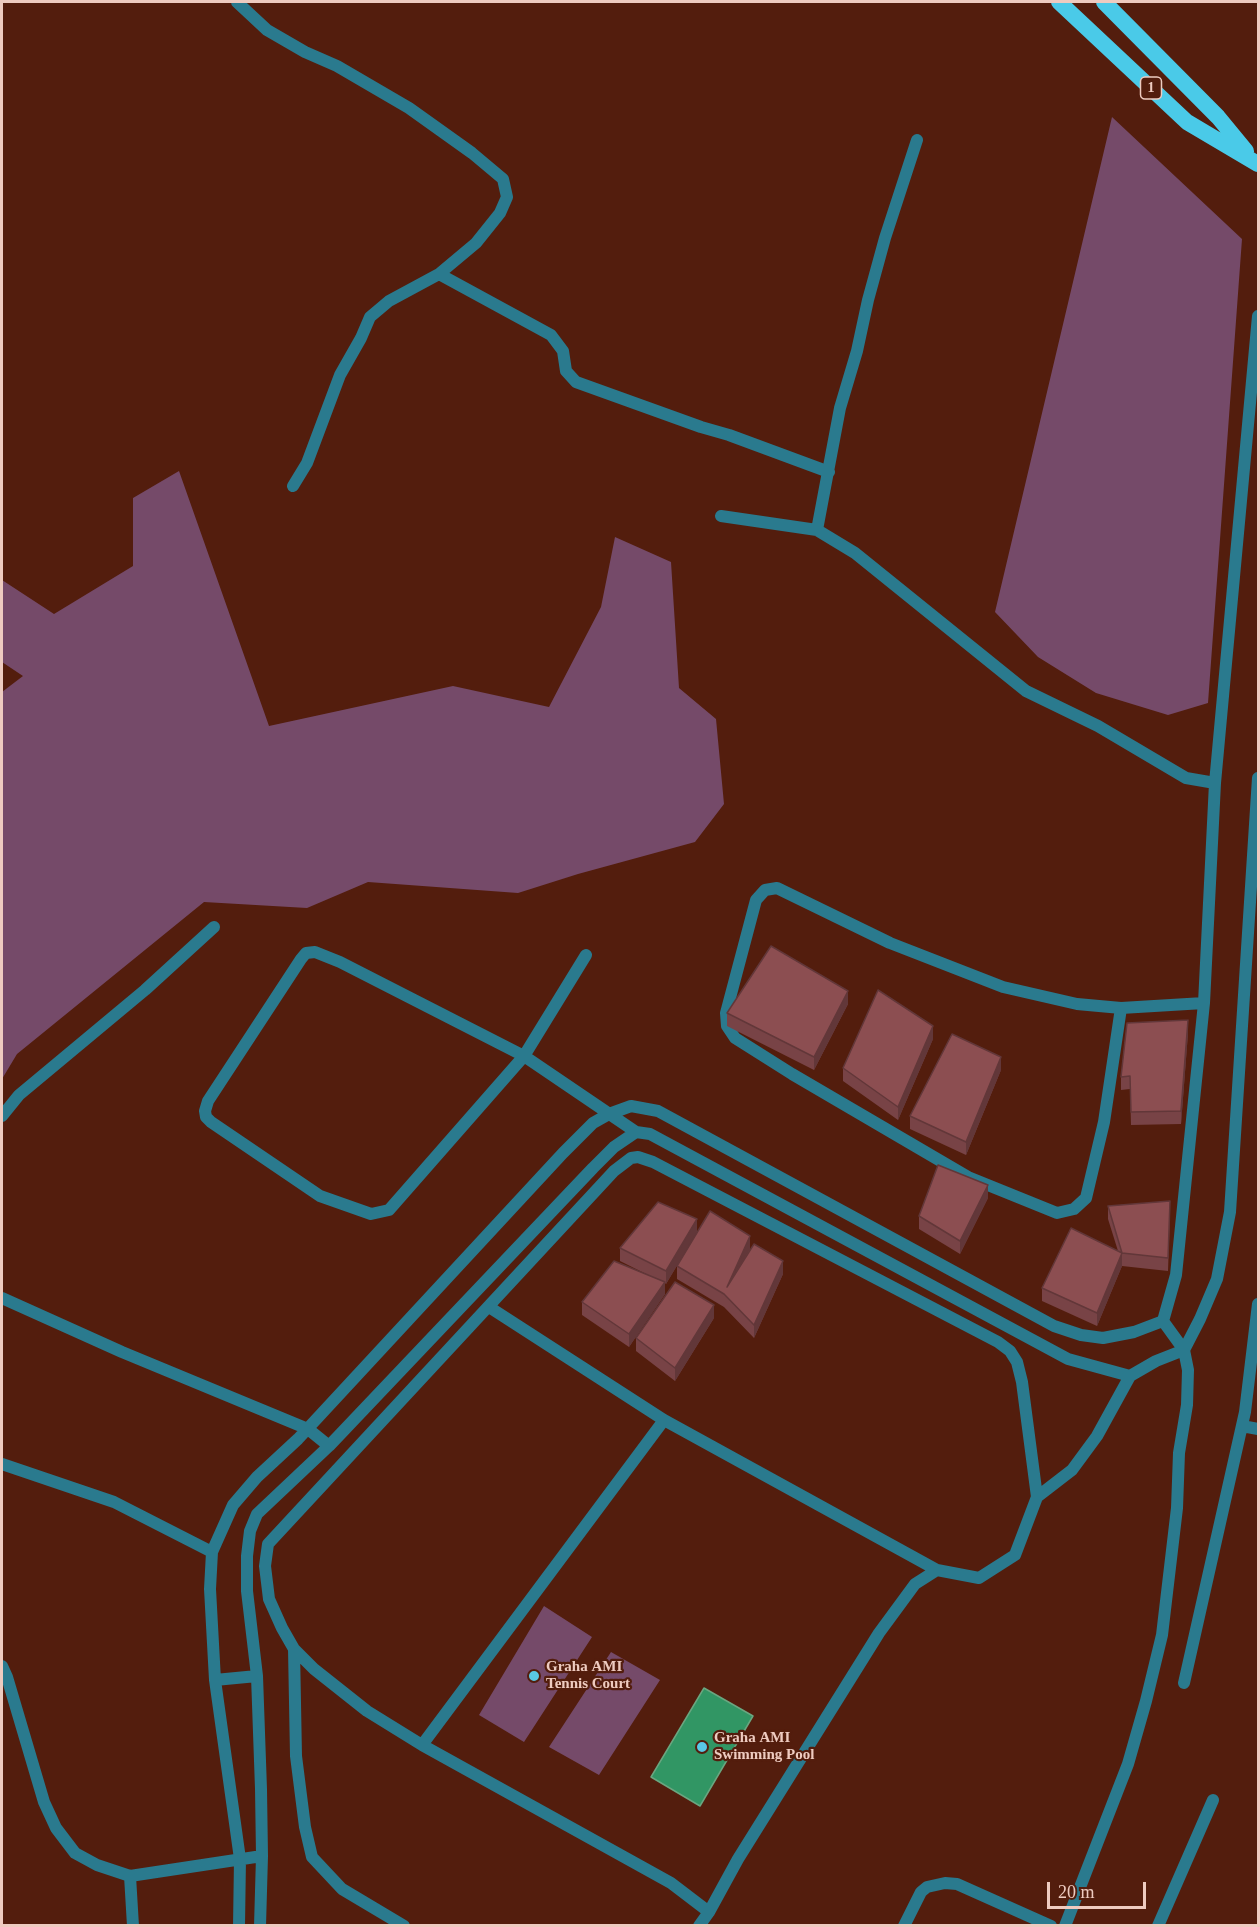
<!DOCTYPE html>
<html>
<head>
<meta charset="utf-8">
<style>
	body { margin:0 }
	#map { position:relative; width:1260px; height:1927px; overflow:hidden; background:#531d0d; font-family:Georgia,serif }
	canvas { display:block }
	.frame { position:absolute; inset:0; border:3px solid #eecbc0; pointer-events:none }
	.scale { position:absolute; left:1047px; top:1882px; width:99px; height:27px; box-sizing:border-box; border:3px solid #eecbc0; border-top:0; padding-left:8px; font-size:18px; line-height:21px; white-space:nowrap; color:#eecbc0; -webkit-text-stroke:4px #531d0d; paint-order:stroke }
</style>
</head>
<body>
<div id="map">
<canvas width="1260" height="1927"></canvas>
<div class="frame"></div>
<div class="scale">20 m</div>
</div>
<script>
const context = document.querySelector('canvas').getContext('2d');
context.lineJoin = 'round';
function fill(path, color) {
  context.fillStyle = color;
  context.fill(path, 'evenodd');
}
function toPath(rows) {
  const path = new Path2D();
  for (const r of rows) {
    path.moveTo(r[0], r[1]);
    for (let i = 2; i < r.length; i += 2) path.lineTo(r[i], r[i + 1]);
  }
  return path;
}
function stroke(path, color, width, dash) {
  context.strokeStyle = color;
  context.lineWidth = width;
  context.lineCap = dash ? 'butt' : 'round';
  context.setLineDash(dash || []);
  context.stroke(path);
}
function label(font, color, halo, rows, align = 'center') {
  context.font = font + ' Georgia,serif';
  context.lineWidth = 4.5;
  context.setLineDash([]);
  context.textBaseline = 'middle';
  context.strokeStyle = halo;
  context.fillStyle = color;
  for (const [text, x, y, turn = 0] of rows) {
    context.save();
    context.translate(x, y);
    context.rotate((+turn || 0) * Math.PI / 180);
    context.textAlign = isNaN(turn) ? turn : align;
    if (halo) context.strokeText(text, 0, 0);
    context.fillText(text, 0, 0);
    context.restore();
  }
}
fill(toPath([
	[1112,117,1242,239,1208,703,1168,715,1096,693,1038,657,995,612],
	[179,471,269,726,453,686,549,707,601,607,615,537,671,562,679,688,716,719,724,804,695,842,578,874,518,893,368,882,307,908,204,902,17,1054,2,1079,2,692,23,676,2,662,2,580,54,614,133,566,133,498],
	[544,1606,592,1637,524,1742,479,1715],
	[611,1652,660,1680,599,1775,549,1747]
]), '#754a69');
const water = toPath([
	[704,1688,753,1716,700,1806,651,1777,704,1688]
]);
fill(water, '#319664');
stroke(water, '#6aa680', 1.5);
stroke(toPath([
	[237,2,267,30,305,52,337,66,409,108,472,153,503,179,507,197,500,213,476,243,439,274,389,301,370,317,361,338,340,375,307,463,293,486],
	[439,274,551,335,563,351,566,371,576,382,701,427,729,435,829,472],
	[721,516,817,530,855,553,1026,691,1098,726,1186,778,1215,783],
	[817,530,840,408,857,351,868,300,885,238,917,140],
	[586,955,524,1056,389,1210,371,1214,320,1196,211,1122,206,1117,205,1111,208,1101,301,959,306,953,315,952,340,962,524,1056,636,1132],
	[1121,1008,1104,1122,1086,1198,1074,1209,1057,1213,968,1177,792,1074,735,1038,727,1026,726,1013,756,900,765,890,777,888,890,943,1003,987,1077,1004,1121,1008,1204,1003],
	[2,1116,19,1095,145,990,214,927],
	[2,1298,122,1352,308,1429,329,1446],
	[489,1307,664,1420,937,1570],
	[1163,1321,1176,1275,1204,1003,1215,783,1258,316],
	[1242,1426,1258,1429],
	[2,1464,114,1502,212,1552],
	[1037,1497,1022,1382,1017,1362,1010,1351,998,1342,653,1162,638,1157,631,1158,614,1171,268,1544,265,1566,269,1599,282,1628,294,1649,314,1669,367,1711,422,1745,671,1883,709,1912,738,1859,879,1633,915,1584,937,1570,979,1578,1015,1555,1037,1497,1072,1470,1097,1436,1130,1376],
	[294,1649,296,1756,305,1827,312,1857,342,1889,404,1926],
	[2,1666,7,1677,44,1802,56,1828,75,1853,97,1865,130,1876,262,1856],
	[215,1680,257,1676],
	[1184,1683,1245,1412,1258,1304],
	[422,1745,664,1420],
	[130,1876,133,1926],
	[239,1926,240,1859,215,1680,210,1589,212,1552,233,1505,257,1477,298,1439,563,1153,593,1123,609,1114,631,1106,658,1111,1054,1326,1081,1335,1103,1338,1134,1332,1163,1321],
	[260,1926,262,1856,261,1789,257,1676,247,1591,247,1556,250,1531,257,1514,329,1446,593,1168,614,1147,636,1132,650,1134,1068,1359,1130,1376,1156,1361,1184,1350,1200,1319,1217,1279,1230,1212,1258,778],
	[699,1926,709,1912],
	[904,1926,921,1892,927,1887,945,1883,957,1884,1051,1926],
	[1065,1926,1128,1764,1146,1701,1162,1635,1177,1508,1179,1453,1187,1405,1188,1370,1184,1350,1163,1321],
	[1158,1926,1213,1800]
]), '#2a7a8e', 12);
stroke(toPath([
	[1059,2,1187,122,1258,164],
	[1104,2,1218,117,1246,151]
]), '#4acae8', 16);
fill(toPath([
	[848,1004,814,1070,727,1026,727,1013],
	[1188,1033,1181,1124,1131,1125,1130,1089,1121,1090,1121,1077],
	[933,1039,898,1120,843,1081,843,1068],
	[1001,1070,966,1155,910,1129,910,1116],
	[988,1198,960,1254,919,1229,919,1216],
	[1108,1206,1170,1214,1168,1271,1122,1266,1097,1326,1042,1301,1042,1288,1118,1251,1108,1219],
	[697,1232,666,1284,665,1283,665,1294,629,1347,582,1315,582,1302,646,1274,620,1261,620,1248],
	[750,1249,783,1274,754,1338,724,1307,677,1279,677,1266],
	[714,1318,675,1381,636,1351,636,1338]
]), '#784346');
fill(toPath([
	[848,991,848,1004,814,1070,814,1057],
	[1188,1020,1188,1033,1181,1124,1181,1111],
	[933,1026,933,1039,898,1120,898,1107],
	[1001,1057,1001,1070,966,1155,966,1142],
	[988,1185,988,1198,960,1254,960,1241],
	[697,1219,697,1232,666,1284,666,1271],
	[750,1236,750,1249,727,1287],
	[1122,1253,1122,1266,1097,1326,1097,1313],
	[783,1261,783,1274,754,1338,754,1325],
	[665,1282,665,1294,629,1347,629,1334],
	[714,1305,714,1318,675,1381,675,1368]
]), '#623739');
const building = toPath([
	[771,946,848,991,814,1057,727,1013,771,946],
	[878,990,933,1026,898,1107,843,1068,878,990],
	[1188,1020,1181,1111,1131,1112,1130,1076,1121,1077,1127,1023,1188,1020],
	[952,1034,1001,1057,966,1142,910,1116,952,1034],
	[938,1165,988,1185,960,1241,919,1216,938,1165],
	[1170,1201,1168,1258,1122,1253,1108,1206,1170,1201],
	[658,1202,697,1219,666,1271,620,1248,658,1202],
	[710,1211,750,1236,727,1287,754,1244,783,1261,754,1325,724,1294,677,1266,710,1211],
	[1071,1228,1122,1253,1097,1313,1042,1288,1071,1228],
	[614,1261,665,1282,629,1334,582,1302,614,1261],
	[675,1282,714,1305,675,1368,636,1338,675,1282]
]);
fill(building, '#8c4e51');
stroke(building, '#623739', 1.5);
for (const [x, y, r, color] of [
	[534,1676,6,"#59c8e5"],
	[702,1747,6,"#59c8e5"]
]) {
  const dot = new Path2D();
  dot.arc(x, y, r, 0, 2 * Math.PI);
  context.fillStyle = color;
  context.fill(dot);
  stroke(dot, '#531d0d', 2);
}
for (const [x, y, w] of [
	[1151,88,21]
]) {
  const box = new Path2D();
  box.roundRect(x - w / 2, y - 11, w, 22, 4.5);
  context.fillStyle = '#531d0d';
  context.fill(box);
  stroke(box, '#eecbc0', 1.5);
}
label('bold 14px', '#eecbc0', null, [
	["1",1151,88]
]);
label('bold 15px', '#eecbc0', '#531d0d', [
	["Graha AMI",546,1667],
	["Tennis Court",546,1684],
	["Graha AMI",714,1738],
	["Swimming Pool",714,1755]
], 'left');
</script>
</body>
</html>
